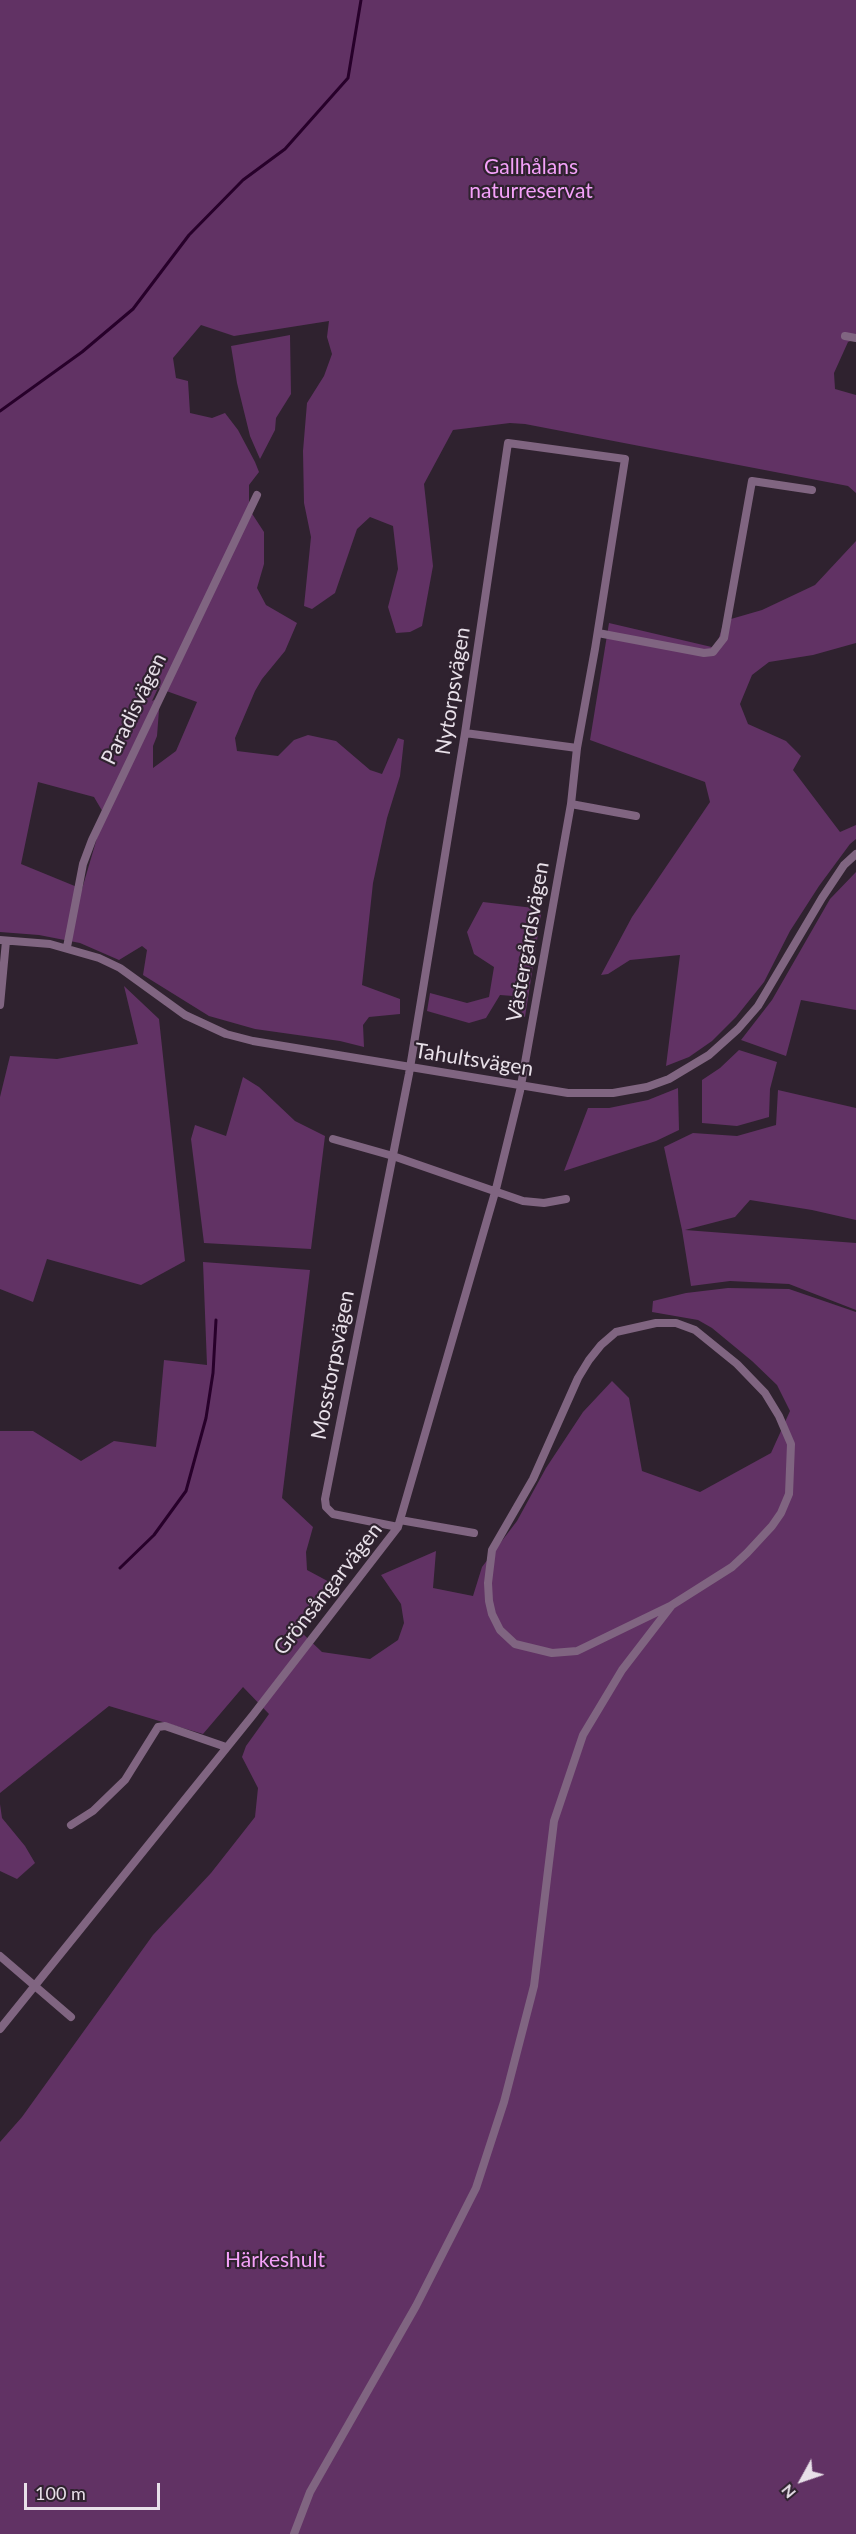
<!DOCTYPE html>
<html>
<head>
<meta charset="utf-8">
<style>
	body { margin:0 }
	#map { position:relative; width:856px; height:2534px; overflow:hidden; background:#2f222f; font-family:Lato,sans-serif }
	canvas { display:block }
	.north { position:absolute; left:772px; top:2450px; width:60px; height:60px; -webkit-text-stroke:4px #2f222f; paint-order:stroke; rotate:230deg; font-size:16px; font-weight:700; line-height:24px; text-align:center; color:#e8e0e9 }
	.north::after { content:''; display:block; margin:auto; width:21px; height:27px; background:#e8e0e9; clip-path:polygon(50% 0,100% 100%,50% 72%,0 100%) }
	.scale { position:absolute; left:24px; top:2483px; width:136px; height:27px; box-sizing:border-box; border:3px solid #e8e0e9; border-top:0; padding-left:8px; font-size:18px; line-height:21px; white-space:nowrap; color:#e8e0e9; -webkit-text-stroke:4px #2f222f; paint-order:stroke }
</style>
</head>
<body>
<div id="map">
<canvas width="856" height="2534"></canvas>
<div class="north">N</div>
<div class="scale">100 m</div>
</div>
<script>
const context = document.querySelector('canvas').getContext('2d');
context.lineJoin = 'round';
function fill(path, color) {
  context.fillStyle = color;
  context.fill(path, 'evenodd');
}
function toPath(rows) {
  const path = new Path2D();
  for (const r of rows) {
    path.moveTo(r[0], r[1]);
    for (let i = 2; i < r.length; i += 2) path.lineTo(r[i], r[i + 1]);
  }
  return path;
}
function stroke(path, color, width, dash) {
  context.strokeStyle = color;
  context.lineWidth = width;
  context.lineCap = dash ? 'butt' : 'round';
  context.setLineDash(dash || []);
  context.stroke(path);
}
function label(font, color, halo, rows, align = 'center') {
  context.font = font + ' Lato,sans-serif';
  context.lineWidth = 4.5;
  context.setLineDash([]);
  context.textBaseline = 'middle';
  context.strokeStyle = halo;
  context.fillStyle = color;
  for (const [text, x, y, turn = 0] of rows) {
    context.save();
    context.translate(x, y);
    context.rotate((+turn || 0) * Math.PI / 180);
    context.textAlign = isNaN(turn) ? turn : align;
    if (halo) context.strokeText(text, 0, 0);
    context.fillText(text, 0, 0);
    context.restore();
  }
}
fill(toPath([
	[0,0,856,0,856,339,848,342,834,373,835,389,856,395,856,493,848,486,525,424,510,423,453,430,424,484,433,566,422,626,410,632,396,633,388,607,398,569,393,526,370,517,357,529,335,593,312,609,304,606,311,537,304,503,303,451,307,403,324,376,332,354,327,337,329,321,234,336,201,325,173,358,176,378,188,381,190,413,212,418,225,413,238,430,255,462,259,472,249,485,249,509,264,532,264,564,257,588,266,605,297,623,285,651,262,679,255,691,235,738,237,751,278,756,294,740,308,735,336,741,370,770,382,774,398,738,404,740,400,776,387,818,373,883,362,985,400,999,400,1014,369,1017,363,1025,364,1047,340,1041,255,1029,209,1016,143,975,147,950,142,946,119,960,80,943,39,935,0,932],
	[158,688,197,702,176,751,153,768,153,746,157,736,160,697,152,701],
	[38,782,94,797,104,814,82,889,21,864],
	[290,335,291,394,276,418,275,430,260,459,250,436,237,383,231,346],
	[856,541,856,643,813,655,769,662,752,675,740,704,748,724,786,741,801,756,793,770,840,832,856,825,856,839,850,844,819,886,790,931,764,982,736,1017,712,1041,689,1057,666,1066,680,955,630,960,608,974,601,975,632,917,710,802,705,782,590,740,609,623,716,648,724,621,762,610,815,585],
	[856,872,856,1010,801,1000,786,1056,741,1040,772,1000,830,899],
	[483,902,542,909,525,1017,513,1009,513,996,500,995,486,1018,469,1023,427,1011,430,993,467,1003,489,997,494,967,474,954,467,932],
	[124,986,159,1019,185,1261,141,1285,47,1259,33,1302,0,1289,0,1097,10,1056,57,1059,138,1044],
	[739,1050,777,1062,770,1089,769,1117,737,1126,702,1123,702,1080,720,1068],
	[243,1077,259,1087,295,1121,325,1136,311,1249,204,1243,191,1139,195,1125,226,1136],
	[678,1088,679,1130,656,1141,564,1171,588,1108,609,1108,648,1100],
	[778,1090,856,1108,856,1220,812,1210,750,1200,735,1217,685,1230,856,1243,856,1310,789,1284,730,1281,691,1286,682,1230,664,1147,693,1133,737,1136,776,1125],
	[203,1262,310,1270,282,1498,313,1527,306,1552,307,1570,335,1585,301,1632,322,1652,370,1659,398,1640,404,1623,401,1604,381,1575,436,1551,433,1588,473,1596,482,1567,517,1521,546,1468,583,1412,612,1381,629,1398,642,1471,700,1492,771,1453,790,1411,777,1385,752,1361,712,1328,698,1320,652,1312,653,1301,686,1293,728,1288,789,1289,856,1312,856,2534,0,2534,0,2142,22,2117,153,1935,211,1873,255,1817,258,1788,242,1757,246,1746,269,1714,243,1687,203,1734,109,1706,0,1793,0,1431,33,1431,81,1461,114,1441,156,1447,164,1360,207,1365],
	[0,1804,2,1818,25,1846,35,1863,17,1879,0,1871]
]), '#613264');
stroke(toPath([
	[0,411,82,352,133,309,189,235,243,180,285,149,348,78,361,0],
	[120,1568,154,1535,186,1491,206,1418,213,1373,216,1320]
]), '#27002a', 3);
stroke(toPath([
	[845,336,856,338],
	[598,633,704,653,713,652,724,638,752,481,812,490],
	[465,733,577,748],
	[571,804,636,816],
	[0,940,50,944,99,958,120,968,185,1015,226,1034,253,1041,568,1093,613,1093,647,1087,669,1079,709,1055,738,1029,758,1006,822,898,844,865,856,854],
	[67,947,83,864,92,840,257,495],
	[0,1005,6,941],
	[333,1139,393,1156,523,1201,544,1203,566,1199],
	[400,1520,474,1533],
	[71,1825,93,1811,125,1780,158,1727,165,1726,226,1747],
	[0,1956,71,2017],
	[0,2029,253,1715,398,1527,496,1189,520,1091,571,804,577,748,595,649,625,459,508,443,465,733,409,1074,325,1499,326,1507,333,1514,398,1527],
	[294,2534,310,2492,416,2306,476,2188,504,2102,534,1986,554,1821,583,1735,622,1670,672,1605,732,1567,747,1553,772,1526,781,1513,789,1494,791,1444,779,1416,765,1393,737,1364,695,1330,676,1323,656,1323,616,1332,601,1345,589,1360,578,1378,533,1479,492,1550,488,1583,489,1601,492,1614,500,1630,515,1644,552,1653,577,1651,672,1605]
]), '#806581', 8);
label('21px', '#f4a1f9', '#2f222f', [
	["Gallhålans",531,167],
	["naturreservat",531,191],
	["Härkeshult",275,2260]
]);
label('21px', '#e8e0e9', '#2f222f', [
	["Nytorpsvägen",453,691,-81],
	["Paradisvägen",134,709,-64],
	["Västergårdsvägen",528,942,-80],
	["Tahultsvägen",474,1060,9],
	["Mosstorpsvägen",333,1365,-79],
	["Grönsångarvägen",328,1589,-52]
]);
</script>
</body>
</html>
